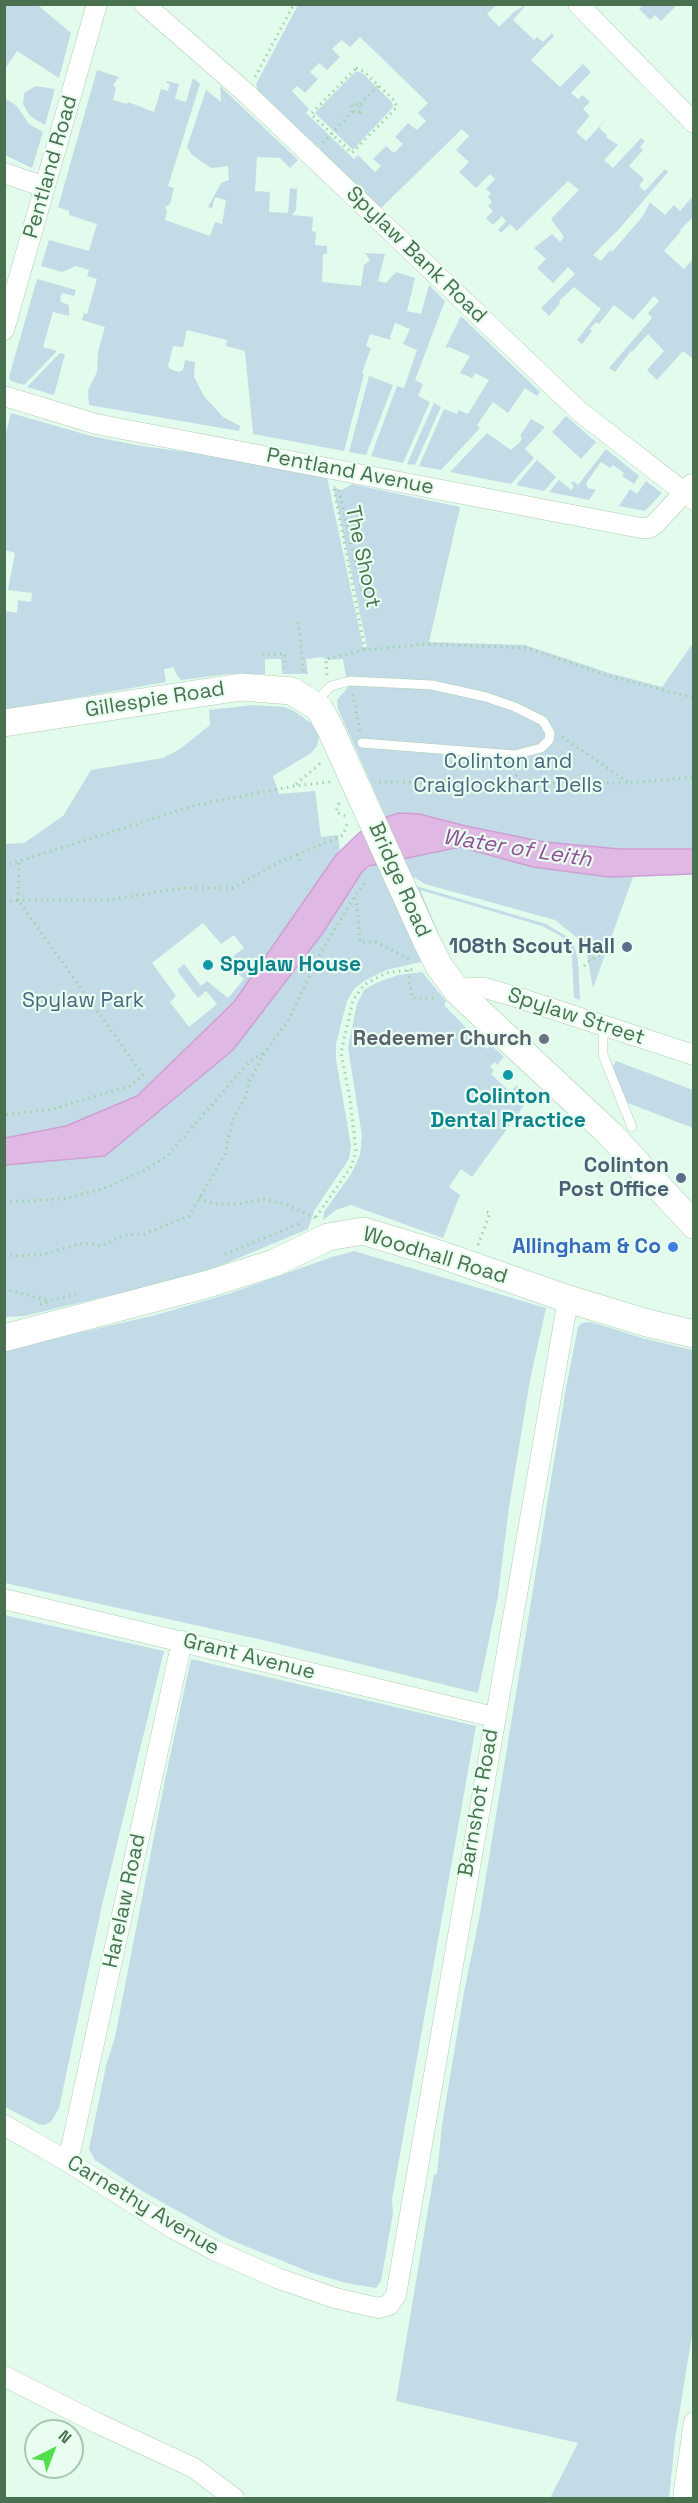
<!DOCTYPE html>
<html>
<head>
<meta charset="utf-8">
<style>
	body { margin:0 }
	#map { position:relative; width:698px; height:2503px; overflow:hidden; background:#e3fbec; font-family:"Space Grotesk",sans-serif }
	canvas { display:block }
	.frame { position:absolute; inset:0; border:6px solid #4a714f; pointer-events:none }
	.north { position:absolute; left:24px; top:2419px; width:60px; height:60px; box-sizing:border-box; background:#e9fef0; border:2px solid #a9c6b0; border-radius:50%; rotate:42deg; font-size:16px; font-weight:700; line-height:24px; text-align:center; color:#4a714f }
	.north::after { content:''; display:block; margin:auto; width:21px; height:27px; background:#51df4d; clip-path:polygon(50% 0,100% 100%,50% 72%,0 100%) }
</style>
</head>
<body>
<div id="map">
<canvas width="698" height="2503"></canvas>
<div class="frame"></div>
<div class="north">N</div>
</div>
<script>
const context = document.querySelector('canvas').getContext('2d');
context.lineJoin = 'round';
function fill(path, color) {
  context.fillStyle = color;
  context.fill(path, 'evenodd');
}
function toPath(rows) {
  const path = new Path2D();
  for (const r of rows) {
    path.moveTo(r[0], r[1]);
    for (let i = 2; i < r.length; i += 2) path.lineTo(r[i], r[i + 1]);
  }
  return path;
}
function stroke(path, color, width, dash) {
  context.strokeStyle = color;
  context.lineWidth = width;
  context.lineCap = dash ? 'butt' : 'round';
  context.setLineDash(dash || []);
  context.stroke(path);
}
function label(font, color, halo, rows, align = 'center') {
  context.font = font + ' "Space Grotesk",sans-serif';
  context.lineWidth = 4.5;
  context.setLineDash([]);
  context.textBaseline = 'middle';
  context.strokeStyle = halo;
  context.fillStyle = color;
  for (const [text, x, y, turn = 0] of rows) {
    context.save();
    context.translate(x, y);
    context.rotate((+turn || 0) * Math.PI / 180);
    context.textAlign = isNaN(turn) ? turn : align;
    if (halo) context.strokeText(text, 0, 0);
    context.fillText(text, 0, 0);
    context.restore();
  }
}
fill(toPath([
	[5,4,38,5,71,33,59,78,17,51,5,69],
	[298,5,496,5,487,14,499,27,515,11,526,5,513,20,534,40,537,37,543,42,552,33,554,36,531,60,560,87,583,64,591,72,571,93,578,99,583,95,590,102,583,109,589,115,588,118,576,132,586,141,608,117,599,128,607,135,606,137,618,145,604,160,613,168,641,138,645,141,640,147,643,150,629,166,644,179,639,186,645,191,665,169,668,172,620,228,593,255,601,261,610,250,612,252,643,216,650,202,665,215,674,205,680,211,693,196,693,217,680,230,681,231,664,251,684,269,693,259,693,359,683,351,657,380,647,370,664,351,648,334,632,352,631,351,615,372,609,368,652,318,648,313,659,301,654,296,633,320,614,305,599,324,596,322,590,329,592,331,582,344,577,340,601,309,574,287,559,301,560,303,549,316,541,308,575,274,568,267,553,283,537,268,546,259,534,248,552,234,560,242,564,237,551,219,579,190,568,181,517,231,510,224,501,233,498,230,506,221,502,216,493,225,486,218,493,211,488,206,492,202,488,197,491,193,486,189,495,179,490,174,476,188,459,172,469,162,456,150,469,136,462,129,380,209,322,154,319,147,312,144,258,92,256,84],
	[360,37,428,103,418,113,426,121,417,130,408,123,395,137,403,144,394,153,386,146,373,159,381,166,375,172,358,155,354,159,306,113,309,109,292,91,297,86,305,93,318,79,310,72,319,63,327,70,340,57,332,49,337,44,342,40,350,47],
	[643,5,677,4,677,5,661,21,655,15,650,20,639,9],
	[97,70,119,77,113,85,116,88,113,100,127,104,128,102,154,112,161,89,168,91,170,84,166,83,167,81,179,84,175,99,186,102,193,78,200,84,168,186,174,188,170,204,165,207,167,212,165,220,210,236,215,222,222,224,226,200,215,197,212,208,208,207,221,183,229,180,228,166,211,168,192,155,187,147,206,90,221,102,220,86,298,160,290,168,280,158,257,157,255,191,270,192,269,212,288,213,290,188,297,189,296,210,292,215,313,217,312,231,316,232,315,245,327,246,327,254,323,254,322,282,361,286,364,265,370,260,365,253,385,254,378,281,386,283,396,272,415,278,407,311,421,314,429,285,445,301,415,380,423,384,418,396,430,402,403,463,371,456,397,386,404,388,417,350,403,344,410,329,395,323,390,337,391,340,370,334,366,346,371,348,362,373,364,374,344,451,253,434,245,351,226,346,227,340,187,330,183,347,173,346,168,366,170,369,179,372,183,370,185,360,195,362,194,377,204,396,223,417,240,426,239,431,89,405,88,390,97,372,98,352,105,327,82,320,84,313,87,314,97,279,87,276,89,270,76,266,62,272,41,266,49,240,89,251,97,224,69,215,69,211,58,207],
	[356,71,362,73,392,102,393,107,353,150,315,113],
	[36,86,55,89,45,125,30,116,23,104,24,93],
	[6,99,17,106,29,124,43,132,32,168,5,155,4,100],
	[37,279,76,290,74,296,63,293,60,297,61,302,69,305,69,316,53,312,43,347,57,351,24,385,11,381,9,377],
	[461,316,540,392,537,396,525,388,508,413,493,402,477,425,480,428,441,470,419,466,444,409,457,414,459,410,468,414,489,380,475,373,472,378,460,373,470,356,449,347,445,348],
	[60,353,65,354,54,395,27,387],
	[369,376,393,385,366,455,349,452],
	[434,403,441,407,415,465,407,464],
	[11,413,91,436,141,446,202,454,327,477,363,647,367,647,333,485,340,491,352,484,460,507,429,642,525,645,609,673,662,687,693,643,693,874,633,877,593,988,585,944,555,920,425,884,412,876,338,709,337,700,348,687,343,659,329,660,322,657,306,659,308,674,282,674,281,659,265,659,265,674,229,674,181,680,176,674,174,667,164,669,166,682,5,710,5,611,17,613,18,600,31,602,32,593,8,590,15,553,5,550,4,441],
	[566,416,596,442,581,459,552,432],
	[531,419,545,427,525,449,534,458,511,484,450,472,487,433,511,450,520,442,522,438,520,436],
	[606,449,639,476,634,484,622,476,624,473,613,465,610,468,601,462,586,483,588,488,596,490,589,500,549,492,559,480,571,490,574,486,571,483,573,481,578,485],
	[537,460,556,477,544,491,516,485],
	[646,481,662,493,645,511,619,506,630,489,637,494],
	[253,705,285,707,294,711,311,723,319,735,317,746,311,753,273,776,279,794,315,791,321,837,338,835,340,851,234,1002,137,1096,66,1126,5,1138,5,844,24,843,63,816,91,770,163,758,180,749,210,725,209,710],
	[203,923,221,944,234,935,244,948,232,957,236,962,230,967,244,979,228,998,207,981,201,986,184,964,178,969,178,972,198,998,206,991,217,1004,189,1027,170,1002,176,996,152,963],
	[377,863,421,962,386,970,364,981,354,989,347,1001,336,1044,336,1059,351,1146,349,1159,314,1211,308,1229,210,1270,176,1280,24,1316,5,1317,5,1165,105,1156,289,977,322,934,362,872],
	[416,886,546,924,566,936,574,945,578,960,580,1000,574,998,572,958,567,942,561,936,542,926,420,890,450,960],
	[422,972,446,1001,444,1005,487,1049,491,1045,504,1057,497,1065,495,1062,490,1066,494,1071,491,1074,510,1092,517,1085,525,1093,533,1093,472,1177,461,1169,449,1187,460,1195,443,1238,351,1205,336,1210,323,1220,324,1212,351,1174,360,1155,362,1136,348,1047,357,1004,364,990,376,983,398,975],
	[616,1061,693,1090,693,1128,625,1102,608,1063,614,1065],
	[354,1251,546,1308,530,1380,509,1507,498,1596,478,1693,263,1640,5,1583,4,1350,156,1315,231,1293,332,1257],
	[591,1322,646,1339,693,1350,694,2323,675,2439,669,2498,550,2498,578,2443,396,2401,434,2174,437,2174,442,2125,464,1992,479,1919,566,1388,578,1327,582,1323],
	[4,1615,164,1651,102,1905,59,2108,51,2122,44,2125,38,2124,5,2107],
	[191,1659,476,1726,392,2199,393,2213,381,2281,376,2288,346,2283,312,2273,226,2238,142,2191,95,2160,89,2149,106,2066,115,2037,166,1775]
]), '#c2dbe7');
const water = toPath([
	[399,813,419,814,466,826,544,842,620,849,693,849,693,874,609,877,533,867,460,847,369,866,362,872,322,934,233,1050,105,1156,5,1165,5,1138,66,1126,137,1096,234,1002,336,855,359,833,380,819,399,813]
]);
fill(water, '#dfb9e3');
stroke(water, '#cf9fd4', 1.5);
const lane = toPath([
	[314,703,331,686,350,681,432,685,486,697,515,707,543,721,550,733,549,740,541,748,515,755,362,743],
	[603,1025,603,1055,632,1127]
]);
const street = toPath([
	[144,4,246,93,579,411,694,500],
	[578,4,694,123],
	[4,173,45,187],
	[4,330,97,4],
	[4,396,96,424,641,528,649,528,655,524,692,484],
	[458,992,469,988,485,988,516,997,694,1055],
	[4,1599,494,1717],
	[4,2125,65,2160,174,2229,214,2250,277,2278,335,2298,378,2308,389,2305,396,2295,568,1299],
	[65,2160,71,2148,182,1641],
	[4,2376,97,2423,194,2468,234,2498],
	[683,2498,694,2422]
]);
const secondary = toPath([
	[4,723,241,687,292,691,319,708,330,728],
	[426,940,439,966,458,992,610,1134,694,1225],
	[4,1338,208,1284,274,1263,328,1237,363,1231,442,1255,568,1299,647,1323,694,1334]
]);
stroke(lane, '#adceb3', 10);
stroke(street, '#adceb3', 21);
stroke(secondary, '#aad0b2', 28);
stroke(toPath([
	[356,68,363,71,394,100,397,107,352,153,311,114,356,68],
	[255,77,294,4],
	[360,104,378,86],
	[323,143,352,112,352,104,360,104,360,112,352,112],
	[334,489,365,650],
	[339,490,362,591],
	[298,622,304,674],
	[262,654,285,654,285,668],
	[327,675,326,659,365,650,425,644,527,648,609,676,694,698],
	[353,694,360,732],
	[562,737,628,782],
	[379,782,630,783,694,777],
	[515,782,518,766],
	[296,784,322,762],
	[339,803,336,812,345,816],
	[297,855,343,835,348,821],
	[19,863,18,900,108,900,183,888,233,888,279,862,297,855,300,861],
	[4,866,196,805,294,786,330,782],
	[354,898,357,905,360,942,376,942,409,959],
	[4,902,18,900,143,1075,130,1086,53,1109,4,1115],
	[584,966,590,960,609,950,614,936],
	[408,970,412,998,434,998],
	[199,1198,214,1204,237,1204,264,1199,287,1205,315,1218],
	[4,1202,63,1199,108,1187,147,1169,167,1156,251,1060,266,1052],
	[316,1217,351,1167,356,1151,350,1099,341,1053,353,1000,364,985,386,973,416,969],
	[478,1245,490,1213,484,1211],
	[225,1254,299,1224],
	[4,1256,41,1255,82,1243,101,1246,125,1235,144,1234,189,1216,225,1154,233,1119,245,1098,250,1080,266,1051,288,1021,323,948,357,893,366,882],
	[4,1289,47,1300],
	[40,1304,77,1294]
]), '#9fd3a7', 3, [1.5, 4.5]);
stroke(lane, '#fff', 9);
stroke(street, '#fff', 20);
stroke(secondary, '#fff', 27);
const secondaryBridge = toPath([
	[330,728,426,940]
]);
stroke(secondaryBridge, '#aad0b2', 28, []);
stroke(secondaryBridge, '#fff', 27);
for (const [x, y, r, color] of [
	[627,947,6,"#5c6f8a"],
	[208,965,6,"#0f9aa8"],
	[544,1039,6,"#6b7280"],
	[508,1075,6,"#0f9aa8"],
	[681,1178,6,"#5c6f8a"],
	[673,1247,6,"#3f7fe0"]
]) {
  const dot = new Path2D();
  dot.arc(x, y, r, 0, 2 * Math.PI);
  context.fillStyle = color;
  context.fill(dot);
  stroke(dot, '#e9fef0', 2);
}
label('21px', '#4a714f', '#e9fef0', [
	["Pentland Road",51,167,-74],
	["Spylaw Bank Road",416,255,44],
	["Pentland Avenue",350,472,11],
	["The Shoot",362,557,78],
	["Gillespie Road",155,700,-9],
	["Bridge Road",399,880,66],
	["Spylaw Street",576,1017,18],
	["Woodhall Road",435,1256,17],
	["Grant Avenue",249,1657,14],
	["Barnshot Road",479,1803,-80],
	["Harelaw Road",125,1901,-78],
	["Carnethy Avenue",143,2206,31]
]);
label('21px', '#496882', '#e9fef0', [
	["Colinton and",508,762],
	["Craiglockhart Dells",508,786],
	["Spylaw Park",83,1001]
]);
label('bold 21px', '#4e5e75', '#e9fef0', [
	["108th Scout Hall",615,947],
	["Colinton",669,1166],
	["Post Office",669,1190]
], 'right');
label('bold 21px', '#0d838f', '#e9fef0', [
	["Spylaw House",220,965],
	["Colinton",508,1097,"center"],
	["Dental Practice",508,1121,"center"]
], 'left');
label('bold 21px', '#5b616d', '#e9fef0', [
	["Redeemer Church",532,1039]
], 'right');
label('bold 21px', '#366cbe', '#e9fef0', [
	["Allingham & Co",661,1247]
], 'right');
label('italic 22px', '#924f98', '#e9fef0', [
	["Water of Leith",517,849,9]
]);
</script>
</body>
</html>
